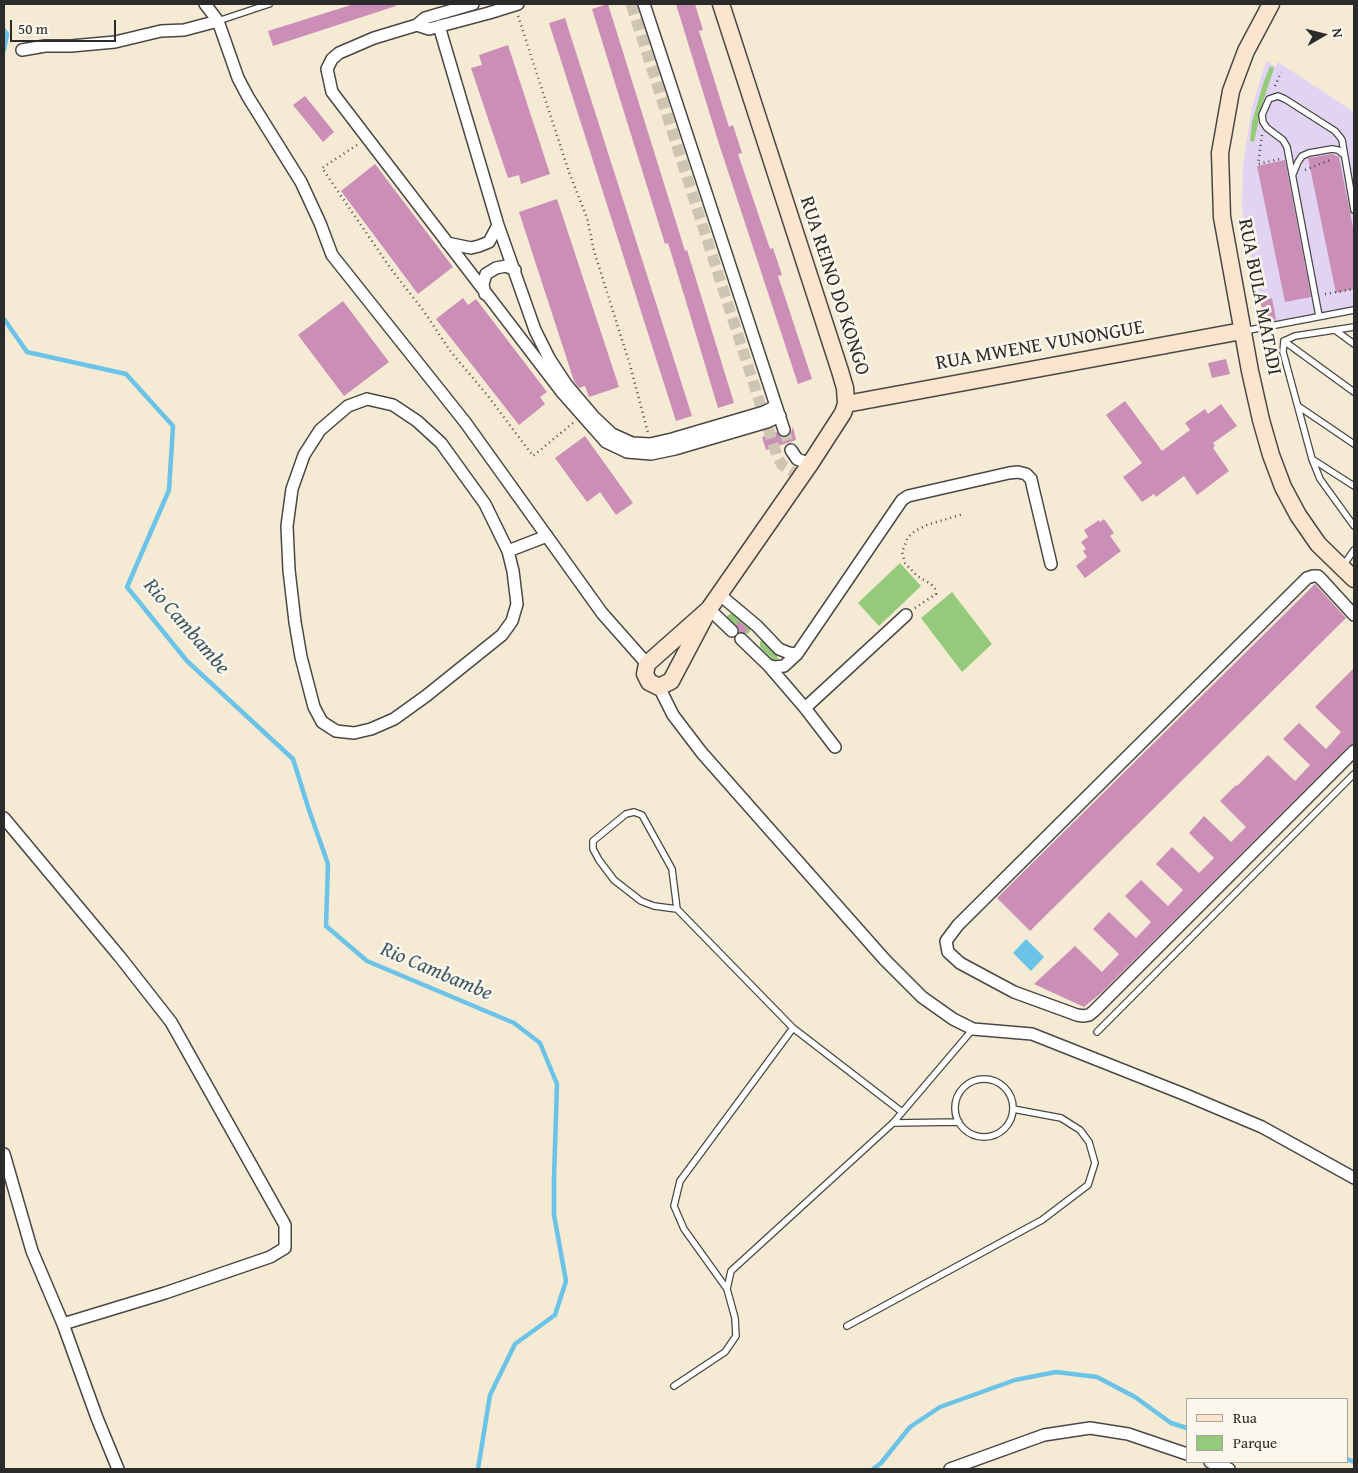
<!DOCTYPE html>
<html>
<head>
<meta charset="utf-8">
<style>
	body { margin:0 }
	#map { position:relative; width:1358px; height:1473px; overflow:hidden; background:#f5ead4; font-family:"Gentium Book Plus",serif }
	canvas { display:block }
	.frame { position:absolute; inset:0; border:5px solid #2b2b2b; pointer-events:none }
	.legend { position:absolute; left:1186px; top:1398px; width:162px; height:65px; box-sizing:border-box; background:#fbf7ec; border:1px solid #a8a59f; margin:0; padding:6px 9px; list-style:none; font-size:15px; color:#2b2b2b }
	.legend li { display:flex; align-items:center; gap:10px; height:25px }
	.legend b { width:25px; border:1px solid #a8a59f }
	.north { position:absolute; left:1298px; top:10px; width:50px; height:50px; -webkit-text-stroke:4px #fbf7ec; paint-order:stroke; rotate:82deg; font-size:14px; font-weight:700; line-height:20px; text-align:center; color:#2b2b2b }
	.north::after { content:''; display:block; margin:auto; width:18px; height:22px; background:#2b2b2b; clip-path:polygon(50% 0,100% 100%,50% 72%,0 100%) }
	.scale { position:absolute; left:10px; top:20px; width:106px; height:22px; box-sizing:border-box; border:2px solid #2b2b2b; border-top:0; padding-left:6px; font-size:15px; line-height:18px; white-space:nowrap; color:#2b2b2b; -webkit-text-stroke:4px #fbf7ec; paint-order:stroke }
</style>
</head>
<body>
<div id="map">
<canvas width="1358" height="1473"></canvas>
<div class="frame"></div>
<ul class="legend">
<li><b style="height:6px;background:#fbe5cf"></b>Rua</li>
<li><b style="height:14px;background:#96ca7b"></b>Parque</li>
</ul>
<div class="north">N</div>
<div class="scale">50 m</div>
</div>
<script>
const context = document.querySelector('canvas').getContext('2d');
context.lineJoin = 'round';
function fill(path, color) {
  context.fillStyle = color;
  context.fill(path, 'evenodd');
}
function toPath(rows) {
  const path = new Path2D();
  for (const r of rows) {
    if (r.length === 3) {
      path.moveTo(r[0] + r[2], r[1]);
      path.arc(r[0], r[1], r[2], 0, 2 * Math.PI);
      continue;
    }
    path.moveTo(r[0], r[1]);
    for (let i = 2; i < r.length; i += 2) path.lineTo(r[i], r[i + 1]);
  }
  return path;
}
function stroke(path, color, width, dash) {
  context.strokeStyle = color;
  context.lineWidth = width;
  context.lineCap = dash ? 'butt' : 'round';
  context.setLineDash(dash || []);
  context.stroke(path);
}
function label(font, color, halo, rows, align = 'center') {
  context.font = font + ' "Gentium Book Plus",serif';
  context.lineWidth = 5;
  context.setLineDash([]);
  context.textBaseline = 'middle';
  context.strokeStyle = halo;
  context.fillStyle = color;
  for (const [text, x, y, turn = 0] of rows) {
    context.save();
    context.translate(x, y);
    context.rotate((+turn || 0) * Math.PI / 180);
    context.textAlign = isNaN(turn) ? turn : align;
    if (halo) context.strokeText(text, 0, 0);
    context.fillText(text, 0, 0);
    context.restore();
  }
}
fill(toPath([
	[1266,61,1276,67,1278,62,1354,112,1354,307,1265,323,1249,249,1242,208,1243,165,1252,107]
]), '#e1d4f3');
fill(toPath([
	[1270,66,1274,68,1262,105,1254,142,1250,141,1252,122,1263,84],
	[900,563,921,586,879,626,858,603],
	[952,592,992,644,962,672,921,618],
	[730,614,733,614,750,628,750,632,745,635,728,621,727,616],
	[760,641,766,641,777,654,778,660,772,659,760,647]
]), '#96ca7b');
fill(toPath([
	[1026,939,1044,957,1031,971,1013,953]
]), '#6bc3e8');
stroke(toPath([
	[4,30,7,34,4,50],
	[4,319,27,352,126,374,173,426,169,490,127,587,187,661,293,759,309,810,328,864,326,926,367,961,514,1023,540,1043,557,1084,554,1178,554,1215,566,1281,555,1315,515,1344,490,1395,478,1469],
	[1347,1459,1354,1462],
	[873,1469,881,1463,910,1427,940,1407,1015,1380,1056,1372,1097,1377,1135,1397,1171,1423,1187,1428]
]), '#6bc3e8', 4.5);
fill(toPath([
	[354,4,395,4,396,6,273,46,268,31],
	[608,4,685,251,687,250,734,403,718,408,684,295,668,243,665,244,592,9],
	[676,4,695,4,703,30,699,31,729,127,733,125,742,153,738,154,770,249,773,248,782,275,778,276,812,379,798,384,719,144],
	[565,18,692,416,676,421,549,23],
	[508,45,550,174,521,184,519,175,508,178,471,68,482,65,479,55],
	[305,96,334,132,323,142,293,105],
	[1332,154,1339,157,1354,232,1354,289,1336,293,1308,158],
	[1285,160,1311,297,1285,302,1257,166],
	[375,164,453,267,418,294,341,191],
	[557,199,619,387,589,397,585,386,579,388,574,381,519,212],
	[463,298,468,305,476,299,547,392,540,397,545,404,519,425,436,319],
	[1272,298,1276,319,1265,321,1260,301],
	[343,301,389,362,344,396,298,335],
	[1226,359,1230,374,1212,378,1208,363],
	[1125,401,1162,451,1190,430,1185,423,1205,409,1208,414,1221,404,1237,426,1213,443,1215,446,1213,448,1229,471,1197,495,1184,476,1156,497,1154,494,1142,502,1123,477,1142,463,1106,415],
	[793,427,796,440,766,450,762,437,777,432,782,437,787,437,790,435],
	[585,436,633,503,616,515,600,492,587,502,555,458],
	[1104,519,1114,533,1110,536,1121,551,1085,578,1076,566,1087,557,1083,551,1086,549,1081,542,1088,537,1084,530,1099,520,1100,522],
	[1315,584,1346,618,1030,931,997,898],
	[739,621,748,629,745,633,739,632,736,625],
	[1354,668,1354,744,1349,746,1101,993,1084,1007,1034,984,1075,946,1102,972,1119,954,1093,929,1109,912,1136,938,1151,922,1125,896,1141,880,1168,906,1183,890,1156,864,1172,847,1199,873,1214,858,1189,833,1204,816,1231,842,1246,827,1220,801,1236,785,1237,786,1268,755,1295,781,1310,765,1283,739,1299,723,1326,749,1341,732,1315,707]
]), '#cb8eb7');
stroke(toPath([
	[631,4,777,456,782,465,801,477],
	[784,430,791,450]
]), '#cdc4b2', 11, [11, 5.5]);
const lane = toPath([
	[218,21,269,4],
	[1293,174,1298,162,1302,156,1309,153,1332,149,1338,150,1344,155],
	[1319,316,1287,147,1283,140,1267,128,1263,122,1262,115,1269,99,1278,96,1285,99,1335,131,1340,137,1342,140,1354,210],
	[1335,330,1354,344],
	[1244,331,1354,310],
	[1284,341,1283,352,1312,459,1320,479,1354,526],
	[1284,341,1354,392],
	[1284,341,1295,336,1354,327],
	[1298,406,1354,444],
	[1312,459,1354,486],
	[1343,566,1354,550],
	[677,909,672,869,642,815,634,812,626,814,593,841,593,849,599,860,614,880,641,901,654,906,677,909,793,1028,902,1112],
	[1097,1032,1354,774],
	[984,1108,29],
	[893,1123,959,1122],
	[727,1289,684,1229,674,1206,680,1181,793,1028],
	[847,1326,1042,1220,1088,1185,1095,1163,1089,1142,1080,1130,1061,1118,1013,1109],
	[674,1386,725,1352,736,1336,735,1318,727,1289,731,1271,893,1123,973,1029]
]);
const street = toPath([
	[205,4,218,21,238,78,248,97,301,182,320,223,332,255,465,422,602,613,647,664],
	[473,4,425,18,417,25,374,38,339,53,332,59,327,69,332,92,561,391,606,442,627,452,651,454,675,449,767,422,780,416],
	[644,4,784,430],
	[417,25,429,29,489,13,518,4],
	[439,26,498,225,535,330,549,358,566,384,594,417,612,434,632,443,650,444,672,439,764,412,776,406],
	[22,50,45,46,71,46,115,42,161,31,184,30,218,21],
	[447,243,471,248,479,246,489,242,498,225],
	[485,294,483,284,486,274,496,268,506,266,515,270],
	[367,399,393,405,417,421,441,443,485,504,508,551,513,571,517,604,512,621,502,635,426,696,394,719,371,729,354,733,336,731,322,722,314,707,301,657,295,622,289,570,287,526,292,489,304,455,320,430,348,406,367,399],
	[791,450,797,459,810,464],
	[508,551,547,536],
	[720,595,757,626,779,649,789,653,797,654],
	[709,609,732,631],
	[1354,615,1322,580,1318,576,1313,576,1307,578,958,925,946,941,948,952,960,963,1014,992,1077,1015,1083,1016,1089,1015,1094,1011,1354,751],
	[741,639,768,665,805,708,835,747],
	[768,665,774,667,784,666,797,654,902,500,908,496,1009,473,1018,472,1026,474,1031,479,1033,488,1051,564],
	[659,687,673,715,702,753,885,960,922,997,953,1019,973,1029,1032,1034,1186,1095,1262,1127,1354,1178],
	[805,708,906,615],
	[4,818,120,957,171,1022,285,1225,285,1248,270,1257,165,1293,63,1324],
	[4,1154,32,1251,63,1324,97,1418,118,1469],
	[1210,1462,1229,1469],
	[950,1469,1044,1435,1090,1428,1128,1434,1187,1454]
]);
const secondary = toPath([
	[1271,4,1246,51,1231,91,1220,153,1222,217,1250,371,1261,420,1271,455,1283,487,1298,515,1318,544,1354,579],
	[846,404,1242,331],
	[709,609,647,664,645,674,649,682,659,687,671,681,709,609,810,464,843,413,846,404,845,388,840,371,721,4]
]);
stroke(lane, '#494844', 8);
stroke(street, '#494844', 14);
stroke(secondary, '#494844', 19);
stroke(toPath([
	[518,16,569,172,587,218,594,251,630,365,648,433],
	[1275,86,1281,72],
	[1262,135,1258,164,1280,159],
	[357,145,322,168,391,269,423,310,451,352,488,396,533,456,573,423],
	[1305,170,1330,160],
	[1325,294,1354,289],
	[915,608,936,594,935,589,931,584,917,576,905,563,902,552,908,537,915,531,927,525,963,514]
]), '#494844', 2.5, [1, 4]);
stroke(lane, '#fff', 5.5);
stroke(street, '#fff', 11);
stroke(secondary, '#fbe5cf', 16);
label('20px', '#2b2b2b', '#fbf7ec', [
	["RUA REINO DO KONGO",834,286,72],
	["RUA BULA MATADI",1259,297,79],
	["RUA MWENE VUNONGUE",1040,346,-10]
]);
label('italic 21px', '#3e5964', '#fbf7ec', [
	["Rio Cambambe",186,627,49],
	["Rio Cambambe",436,972,23]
]);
</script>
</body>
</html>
